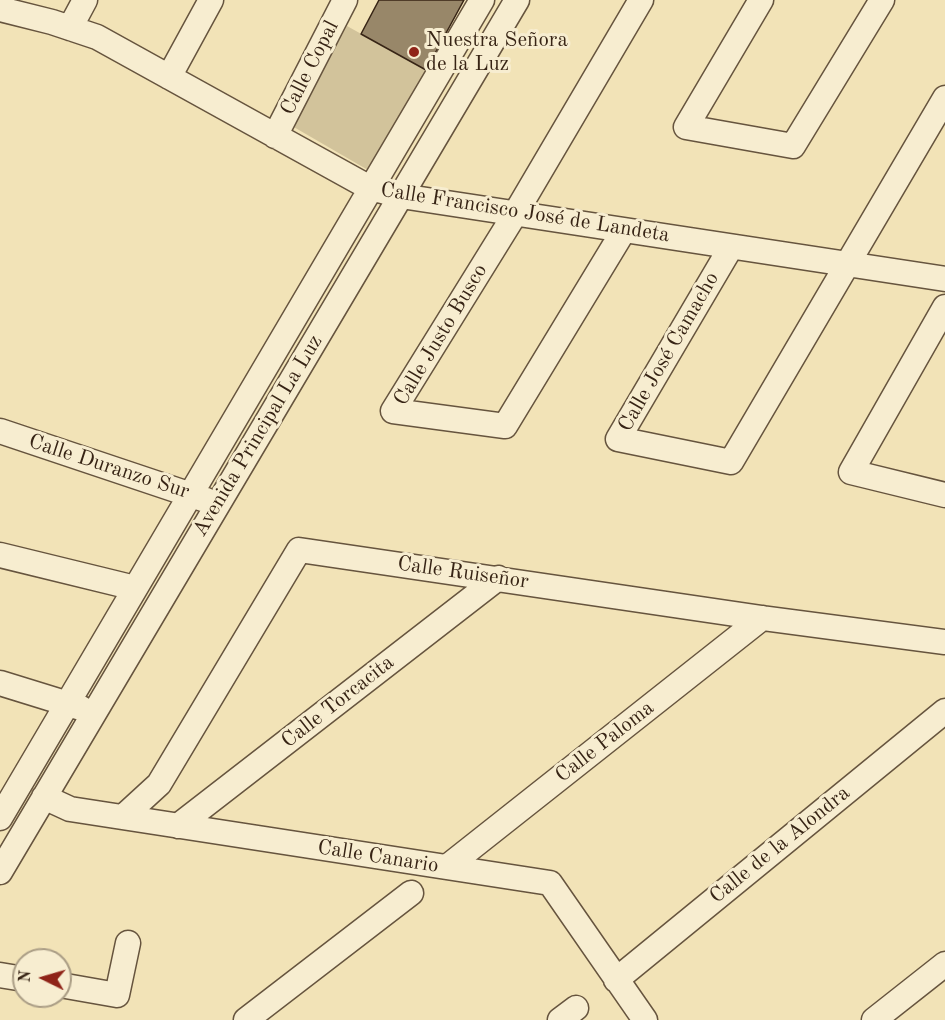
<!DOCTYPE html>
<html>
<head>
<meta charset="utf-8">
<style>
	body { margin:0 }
	#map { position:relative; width:945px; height:1020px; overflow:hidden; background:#f2e3b7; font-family:"Old Standard TT",serif }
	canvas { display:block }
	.north { position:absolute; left:12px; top:948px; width:60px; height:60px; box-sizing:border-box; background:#f7edd0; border:2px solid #aa9d85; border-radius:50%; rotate:275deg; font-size:16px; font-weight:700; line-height:24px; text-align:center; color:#372415 }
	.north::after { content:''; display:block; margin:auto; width:21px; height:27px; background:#8f2418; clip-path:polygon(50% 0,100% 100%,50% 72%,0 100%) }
</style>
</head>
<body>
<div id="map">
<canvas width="945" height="1020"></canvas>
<div class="north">N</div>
</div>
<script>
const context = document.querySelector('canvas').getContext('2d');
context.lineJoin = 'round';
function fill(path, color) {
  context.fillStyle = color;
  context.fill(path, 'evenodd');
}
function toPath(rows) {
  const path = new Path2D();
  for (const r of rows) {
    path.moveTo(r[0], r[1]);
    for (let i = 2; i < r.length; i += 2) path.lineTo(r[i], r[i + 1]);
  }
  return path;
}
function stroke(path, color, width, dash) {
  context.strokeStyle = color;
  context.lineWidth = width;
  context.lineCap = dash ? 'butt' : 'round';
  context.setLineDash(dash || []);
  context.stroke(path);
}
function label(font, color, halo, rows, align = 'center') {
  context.font = font + ' "Old Standard TT",serif';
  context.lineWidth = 6;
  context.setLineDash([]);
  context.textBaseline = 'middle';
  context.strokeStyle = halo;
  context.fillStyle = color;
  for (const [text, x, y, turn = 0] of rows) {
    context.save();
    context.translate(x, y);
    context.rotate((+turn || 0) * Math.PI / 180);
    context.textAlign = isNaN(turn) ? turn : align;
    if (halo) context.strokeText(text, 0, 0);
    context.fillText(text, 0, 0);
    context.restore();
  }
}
fill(toPath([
	[347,26,426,70,368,170,292,126]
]), '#d2c39b');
const building = toPath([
	[379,0,464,0,426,70,361,34,379,0]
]);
fill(building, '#988769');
stroke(building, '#372415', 1.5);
const minor = toPath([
	[761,0,686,127,793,146,882,0],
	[0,9,52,22,97,37,370,188,401,196,945,279],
	[70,28,85,0],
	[169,77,211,0],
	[275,136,345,0],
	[624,230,505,426,393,411,515,214,641,0],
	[731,247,618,439,731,462,945,98],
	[945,307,851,472,945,495],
	[0,431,206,500],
	[0,555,135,588],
	[0,683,81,708],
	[44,797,70,809,550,883,645,1020],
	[123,817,159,784,299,550,762,618,945,642],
	[0,818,482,0],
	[178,826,498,578],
	[447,867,762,618],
	[0,872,517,0],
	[0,975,24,979],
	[616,980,945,711],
	[60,985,117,995,128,943],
	[246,1020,411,893],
	[560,1020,576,1008],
	[874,1020,945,964]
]);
stroke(minor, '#66543e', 27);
stroke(minor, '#f7edd0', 24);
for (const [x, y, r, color] of [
	[414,52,6,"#8f2418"]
]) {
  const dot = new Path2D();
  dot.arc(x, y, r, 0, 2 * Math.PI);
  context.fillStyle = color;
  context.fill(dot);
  stroke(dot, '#f7edd0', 2);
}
label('21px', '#372415', '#f7edd0', [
	["Nuestra Señora",426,40],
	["de la Luz",426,64]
], 'left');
label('21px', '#372415', '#f7edd0', [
	["Calle Copal",310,68,-63],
	["Calle Francisco José de Landeta",525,213,9],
	["Calle Justo Busco",441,335,-59],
	["Calle José Camacho",669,352,-60],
	["Avenida Principal La Luz",258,436,-59],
	["Calle Duranzo Sur",109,467,18],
	["Calle Ruiseñor",463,573,8],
	["Calle Torcacita",338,702,-38],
	["Calle Paloma",605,742,-38],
	["Calle de la Alondra",780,845,-39],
	["Calle Canario",378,857,9]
]);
</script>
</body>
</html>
